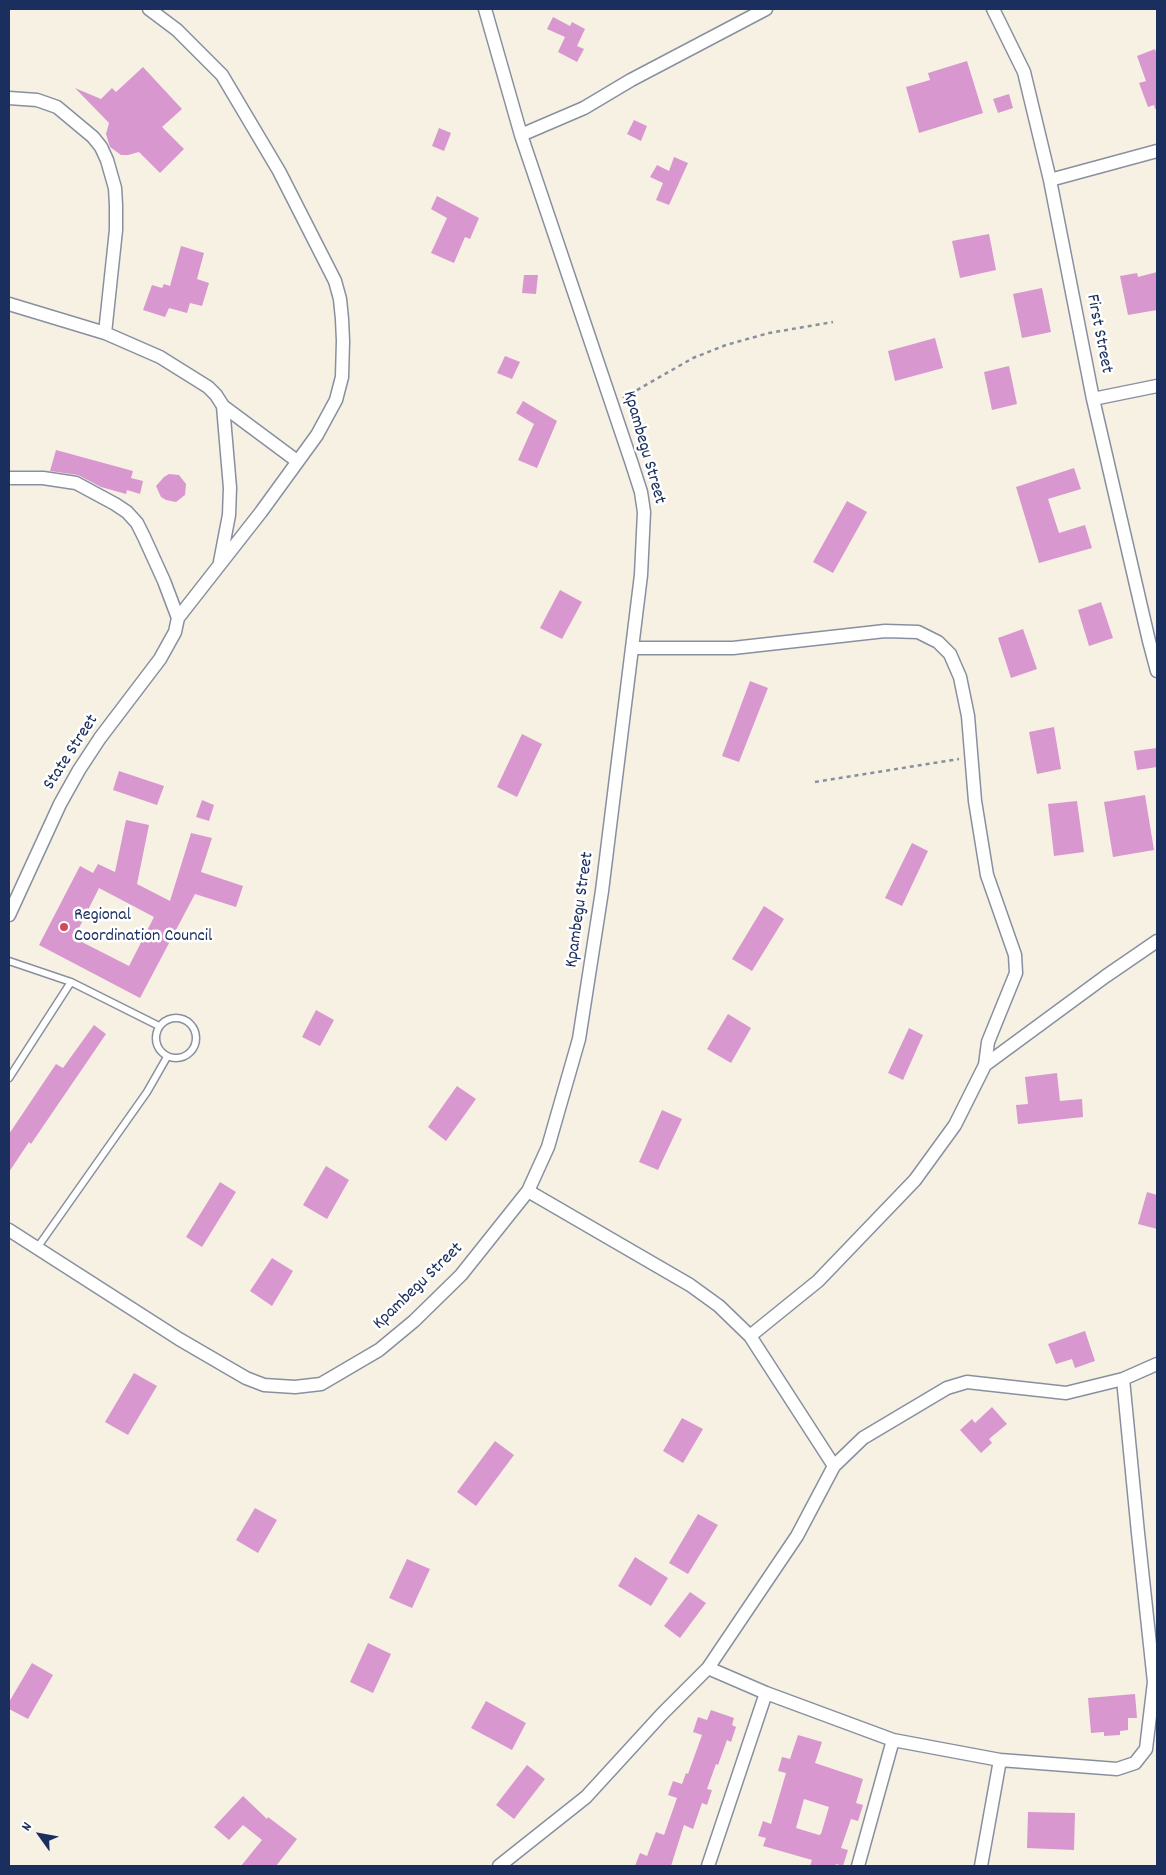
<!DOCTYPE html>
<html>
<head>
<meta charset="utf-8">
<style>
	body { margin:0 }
	#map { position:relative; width:1166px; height:1875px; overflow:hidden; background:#f6f1e2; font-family:Dekko,sans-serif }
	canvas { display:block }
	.frame { position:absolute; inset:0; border:10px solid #1b2f5e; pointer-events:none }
	.north { position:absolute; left:15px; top:1810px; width:50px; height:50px; -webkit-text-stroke:4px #fff; paint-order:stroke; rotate:302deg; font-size:14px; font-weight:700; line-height:20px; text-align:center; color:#1b2f5e }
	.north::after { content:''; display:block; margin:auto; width:18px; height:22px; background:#1b2f5e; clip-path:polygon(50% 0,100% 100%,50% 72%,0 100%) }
</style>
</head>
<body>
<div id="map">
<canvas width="1166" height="1875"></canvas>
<div class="frame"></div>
<div class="north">N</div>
</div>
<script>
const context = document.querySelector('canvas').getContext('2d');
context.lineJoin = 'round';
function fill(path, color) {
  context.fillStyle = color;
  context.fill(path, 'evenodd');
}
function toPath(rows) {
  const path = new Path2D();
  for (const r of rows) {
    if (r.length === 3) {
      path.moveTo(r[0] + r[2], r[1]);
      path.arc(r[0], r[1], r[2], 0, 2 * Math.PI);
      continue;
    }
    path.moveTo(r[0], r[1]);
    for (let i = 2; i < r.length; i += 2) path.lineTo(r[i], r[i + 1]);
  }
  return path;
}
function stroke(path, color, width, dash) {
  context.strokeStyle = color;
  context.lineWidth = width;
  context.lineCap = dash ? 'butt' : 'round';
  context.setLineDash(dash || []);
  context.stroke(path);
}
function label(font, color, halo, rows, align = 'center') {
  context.font = font + ' Dekko,sans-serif';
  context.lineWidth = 5;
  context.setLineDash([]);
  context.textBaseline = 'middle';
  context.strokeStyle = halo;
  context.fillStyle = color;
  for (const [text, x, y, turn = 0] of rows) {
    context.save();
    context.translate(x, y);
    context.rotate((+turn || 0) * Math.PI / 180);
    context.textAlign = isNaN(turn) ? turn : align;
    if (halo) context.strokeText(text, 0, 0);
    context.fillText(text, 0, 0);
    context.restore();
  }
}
fill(toPath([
	[553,17,570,26,572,22,585,29,577,46,584,49,577,62,558,52,565,37,547,29],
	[1155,49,1157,56,1157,108,1155,109,1154,105,1148,107,1139,83,1146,81,1137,56],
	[967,61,983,113,919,133,906,87,930,80,928,73],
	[143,67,182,109,162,127,184,149,160,173,139,152,128,155,121,155,110,147,106,134,109,123,75,88,101,99,112,88,116,92],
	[1009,94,1013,108,998,113,993,99],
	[634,120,647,126,641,141,627,134],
	[439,128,451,133,444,151,432,146],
	[674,157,688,163,669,205,656,200,663,183,650,177,657,165,669,171],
	[437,196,479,218,470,239,465,237,454,263,431,253,447,218,431,209],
	[989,234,996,270,960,278,952,241],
	[181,246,204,253,197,279,209,283,202,306,190,303,187,313,169,308,165,317,143,310,152,285,162,288,164,284,170,286],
	[1157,272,1157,310,1128,315,1120,276,1137,273,1138,277],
	[524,275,538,275,536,294,522,293],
	[1042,288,1051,332,1022,338,1013,294],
	[935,338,943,368,895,381,888,351],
	[505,356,520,362,512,379,497,373],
	[1009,366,1017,404,992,410,984,372],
	[523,401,557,421,537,468,518,460,534,424,516,413],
	[56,450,133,471,131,478,143,481,140,494,127,490,126,494,101,487,78,475,50,471],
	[1074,468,1081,489,1048,499,1059,533,1085,525,1092,548,1039,563,1016,487],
	[169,474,179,475,186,484,185,495,176,502,166,500,161,497,156,486,164,477],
	[847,501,867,512,833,573,813,562],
	[560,590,582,602,562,639,540,628],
	[1101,602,1113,638,1089,646,1078,610],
	[1023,629,1037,669,1011,678,998,638],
	[750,681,768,688,739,762,722,756],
	[1054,727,1061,769,1037,774,1029,732],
	[522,734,542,744,517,797,497,787],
	[1157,748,1157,767,1137,770,1134,751],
	[119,771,164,786,157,805,113,790],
	[1145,795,1154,850,1113,857,1104,802],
	[202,800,214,805,209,821,196,817],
	[1077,801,1084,852,1054,856,1048,804],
	[126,820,149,825,137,884,170,901,191,833,212,838,201,872,243,886,236,907,195,894,140,998,39,945,80,866,93,873,98,864,115,872],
	[99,888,154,917,129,966,74,938],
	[912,843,928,851,902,906,885,898],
	[764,906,784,919,752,971,732,959],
	[316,1010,334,1020,320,1046,302,1037],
	[728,1014,751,1028,731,1063,707,1049],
	[94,1025,106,1034,31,1144,29,1142,9,1172,9,1134,56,1064,63,1068],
	[909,1028,923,1035,903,1080,888,1073],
	[1057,1073,1060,1101,1082,1099,1083,1117,1018,1124,1016,1105,1028,1104,1025,1077],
	[457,1086,476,1099,446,1141,428,1127],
	[662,1110,682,1119,658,1170,639,1162],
	[326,1166,349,1180,327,1219,303,1205],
	[220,1182,236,1192,202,1247,186,1237],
	[1147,1192,1157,1195,1157,1229,1138,1224],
	[272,1258,293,1271,272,1306,250,1291],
	[1085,1331,1095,1361,1075,1368,1072,1359,1056,1364,1048,1344],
	[134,1373,157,1386,128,1435,105,1422],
	[992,1407,1007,1424,989,1439,992,1443,981,1453,960,1430,972,1419,975,1423],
	[682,1418,703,1429,683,1463,663,1451],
	[495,1441,514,1455,476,1506,457,1492],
	[255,1508,277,1520,258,1553,236,1540],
	[698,1514,718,1525,688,1574,669,1563],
	[635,1557,668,1578,651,1606,618,1586],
	[407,1559,430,1569,412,1608,389,1598],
	[690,1592,706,1603,680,1638,664,1626],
	[368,1643,391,1654,373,1693,350,1682],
	[32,1663,53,1675,28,1719,9,1709,9,1702],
	[1135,1694,1137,1718,1128,1718,1128,1730,1120,1731,1120,1735,1104,1736,1104,1732,1091,1733,1088,1698],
	[486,1701,526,1723,512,1750,471,1728],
	[711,1710,734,1718,732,1725,736,1727,731,1742,727,1740,718,1765,716,1764,707,1789,712,1790,707,1805,702,1803,693,1829,684,1825,671,1866,635,1866,640,1853,647,1856,656,1832,664,1835,677,1798,668,1795,673,1781,682,1784,686,1773,688,1774,702,1735,693,1732,698,1717,707,1720],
	[798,1735,822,1742,815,1763,863,1779,856,1803,863,1805,858,1821,851,1819,841,1848,848,1850,843,1866,836,1864,835,1866,810,1866,812,1860,763,1846,766,1838,758,1836,763,1821,771,1824,786,1773,778,1771,782,1757,790,1759],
	[804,1799,829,1807,821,1834,819,1835,796,1828],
	[527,1765,545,1779,514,1819,496,1805],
	[243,1796,267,1819,268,1817,297,1839,276,1866,241,1866,262,1840,243,1825,229,1840,214,1827],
	[1028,1812,1075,1813,1074,1850,1027,1848]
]), '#d997d0');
const lane = toPath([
	[9,961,71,982,159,1026],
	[176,1038,20],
	[9,1078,71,982],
	[37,1248,147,1092,167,1057]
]);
const street = toPath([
	[993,9,1024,72,1050,180,1093,399,1149,641,1157,671],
	[9,98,37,100,57,107,93,137,101,147,107,160,115,188,116,205,116,230,105,333],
	[521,135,584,108,631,80,766,9],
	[1050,180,1157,151],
	[9,304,105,333,160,357,208,387,216,395,223,406,230,488,229,515,220,562],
	[1093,399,1157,386],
	[223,406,297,461],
	[9,478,43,478,76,483,115,504,127,512,137,523,144,537,164,581,178,618],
	[633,648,733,648,885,631,918,632,938,642,950,654,960,677,968,716,975,801,987,875,1015,955,1016,973,988,1042,985,1065],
	[9,915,60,804,79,770,100,738,160,659,175,632,178,618,261,512,317,435,336,400,342,377,343,341,342,319,340,299,335,281,279,171,222,75,177,30,149,9],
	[528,1191,690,1285,719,1306,750,1336,834,1466],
	[9,1230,179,1339,246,1378,264,1385,295,1387,321,1384,379,1350,414,1321,461,1275,528,1191,548,1147,579,1039,602,891,641,575,644,512,641,492,631,461,521,135,485,9],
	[750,1336,818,1281,915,1180,955,1125,985,1065,1106,976,1157,941],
	[708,1668,766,1693,893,1740,1000,1760,1117,1769,1135,1763,1146,1749,1154,1682,1138,1533,1123,1379],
	[499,1866,586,1797,662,1714,708,1668,797,1536,834,1466,863,1438,947,1388,967,1382,1066,1393,1123,1379,1157,1364],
	[708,1866,766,1693],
	[858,1866,893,1740],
	[981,1866,1000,1760]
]);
stroke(lane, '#8890a0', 9);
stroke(street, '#8890a0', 15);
stroke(toPath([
	[623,398,693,358,726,345,769,333,833,322],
	[815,782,959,759]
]), '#8890a0', 2.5, [4, 4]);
stroke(lane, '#fff', 6);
stroke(street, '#fff', 12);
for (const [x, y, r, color] of [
	[64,927,5,"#d1495b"]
]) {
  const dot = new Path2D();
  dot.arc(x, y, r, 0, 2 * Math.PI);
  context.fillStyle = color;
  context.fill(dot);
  stroke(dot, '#fff', 2);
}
label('18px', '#1b2f5e', '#fff', [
	["First Street",1098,334,79],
	["Kpambegu Street",643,448,74],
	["State Street",72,753,-57],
	["Kpambegu Street",581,910,-82],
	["Kpambegu Street",419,1287,-44]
]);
label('18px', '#1b2f5e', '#fff', [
	["Regional",74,917],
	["Coordination Council",74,938]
], 'left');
</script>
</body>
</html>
